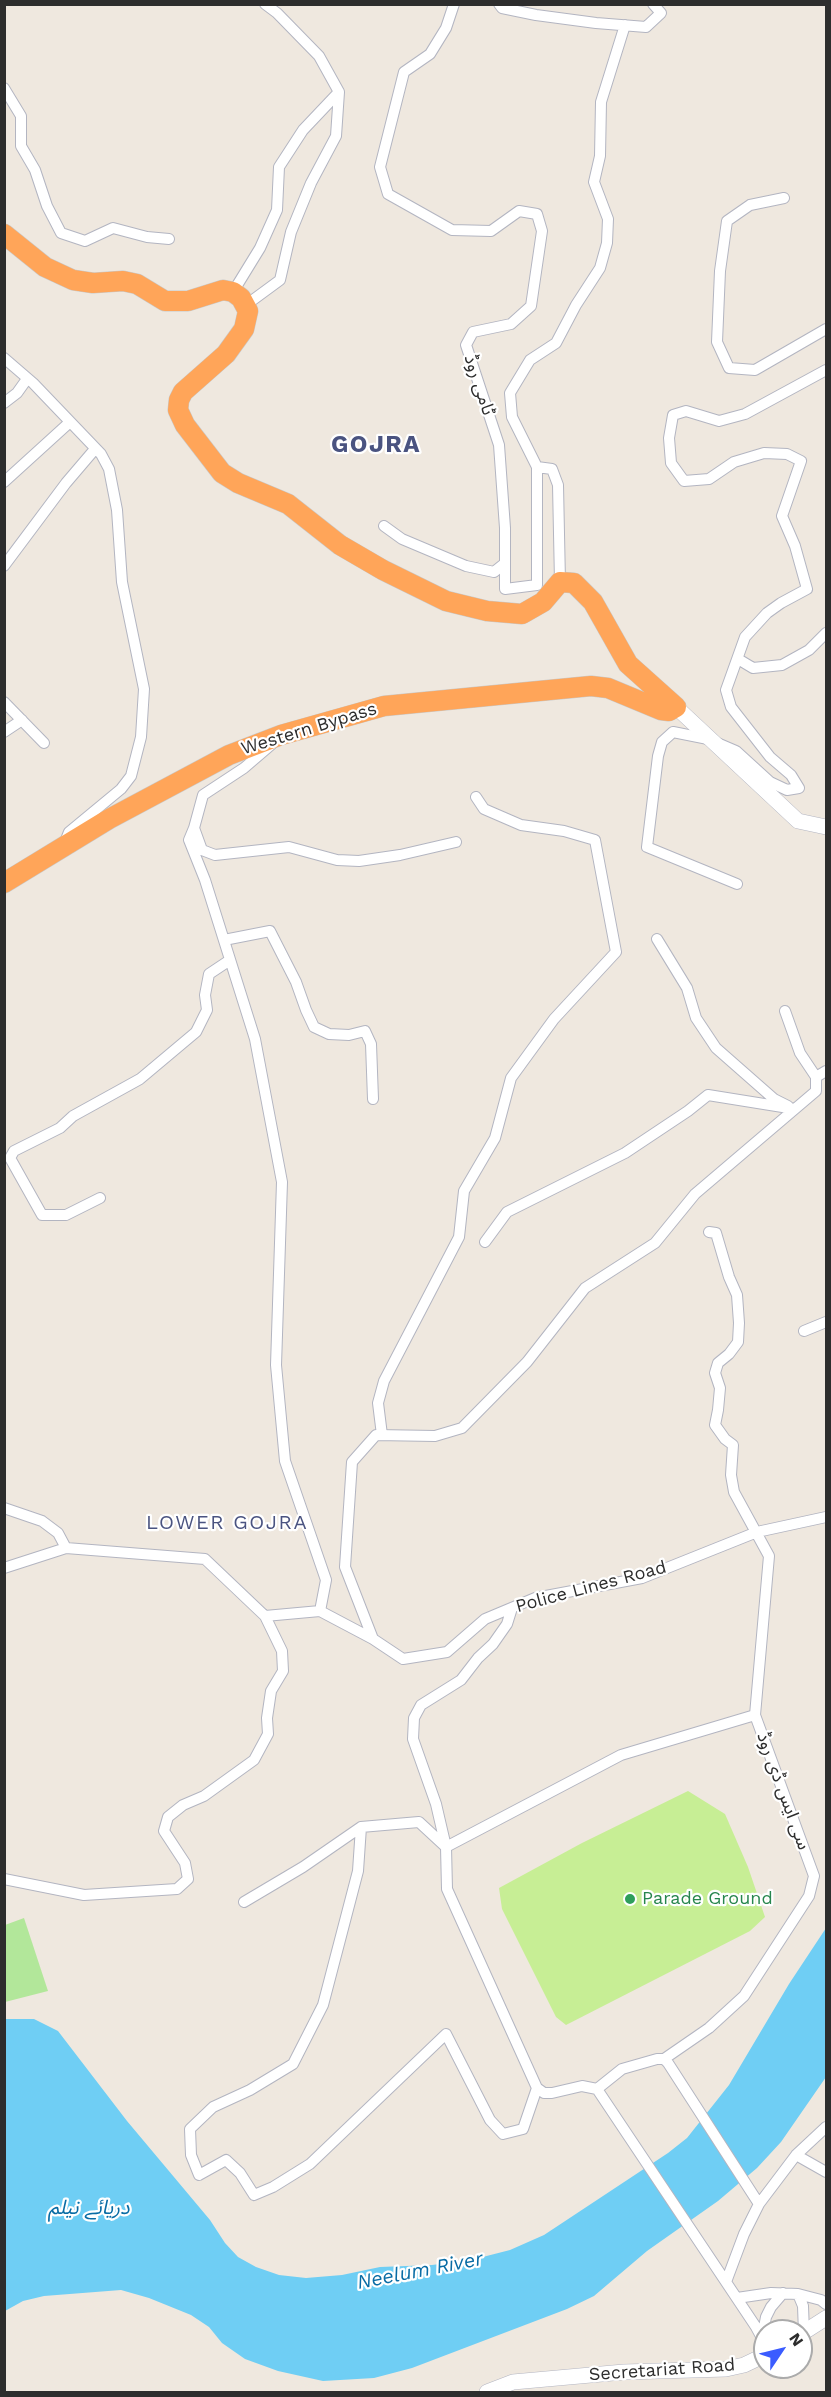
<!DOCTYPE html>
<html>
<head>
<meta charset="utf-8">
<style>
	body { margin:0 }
	#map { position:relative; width:831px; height:2397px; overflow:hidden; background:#efe8df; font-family:"Work Sans",sans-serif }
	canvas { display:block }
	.frame { position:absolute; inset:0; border:6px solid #2d2d2d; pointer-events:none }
	.north { position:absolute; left:753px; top:2319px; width:60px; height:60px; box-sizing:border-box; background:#fff; border:2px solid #ababab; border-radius:50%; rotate:55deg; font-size:16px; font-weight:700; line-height:24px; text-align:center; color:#2d2d2d }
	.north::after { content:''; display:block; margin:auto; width:21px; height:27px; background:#3b5cff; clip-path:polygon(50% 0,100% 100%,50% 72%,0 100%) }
</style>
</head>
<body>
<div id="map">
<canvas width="831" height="2397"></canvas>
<div class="frame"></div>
<div class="north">N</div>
</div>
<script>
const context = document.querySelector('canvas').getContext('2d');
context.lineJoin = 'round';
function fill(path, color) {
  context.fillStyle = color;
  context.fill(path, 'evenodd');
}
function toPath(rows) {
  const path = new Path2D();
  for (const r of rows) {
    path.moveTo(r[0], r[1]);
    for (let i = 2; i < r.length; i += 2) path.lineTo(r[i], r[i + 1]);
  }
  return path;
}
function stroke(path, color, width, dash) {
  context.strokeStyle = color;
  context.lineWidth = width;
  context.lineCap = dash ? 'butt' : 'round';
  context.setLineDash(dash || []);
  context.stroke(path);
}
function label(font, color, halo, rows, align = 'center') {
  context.font = font + ' "Work Sans","Noto Sans Arabic",sans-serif';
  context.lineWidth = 4.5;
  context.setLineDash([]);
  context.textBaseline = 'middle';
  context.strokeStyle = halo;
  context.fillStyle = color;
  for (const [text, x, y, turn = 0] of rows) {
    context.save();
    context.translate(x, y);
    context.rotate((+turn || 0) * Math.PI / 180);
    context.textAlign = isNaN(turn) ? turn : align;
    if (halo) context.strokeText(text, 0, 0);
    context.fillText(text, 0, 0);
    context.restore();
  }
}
fill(toPath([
	[24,1918,48,1991,5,2002,5,1925]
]), '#b2e79a');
fill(toPath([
	[688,1791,725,1814,748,1867,765,1917,750,1931,566,2025,556,2017,502,1909,499,1888,582,1843]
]), '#c7ee95');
fill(toPath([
	[826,1928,826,2077,781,2142,757,2168,718,2201,647,2251,594,2296,567,2309,412,2368,374,2378,323,2381,278,2371,245,2359,222,2343,209,2327,191,2315,149,2298,121,2290,44,2296,23,2301,5,2311,4,2019,34,2019,58,2031,127,2121,210,2220,225,2243,238,2257,256,2267,279,2275,306,2278,342,2275,380,2267,432,2265,471,2260,510,2250,544,2235,668,2153,687,2138,729,2085,789,1984]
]), '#6fcef4');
const street = toPath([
	[454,4,446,28,430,54,404,72,380,167,388,194,452,230,491,231,519,211,537,214,542,231,531,306,511,324,473,332,466,345,499,445,505,528,505,589,537,585,537,467,552,469,558,485,560,582],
	[499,4,502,8,536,15,596,23,646,27,661,13,653,4],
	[4,88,21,116,21,146,35,170,47,206,61,233,85,241,113,228,147,237,169,239],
	[784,198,750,205,727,221,720,271,717,342,729,368,755,370,826,329],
	[233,292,260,248,277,210,279,167,303,130,339,92],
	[246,305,280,280,291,232,311,183,336,136,339,92,319,56,277,13,265,4],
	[4,358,33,383,101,454,109,469,117,510,122,582,144,689,141,737,131,776,121,789,69,832,65,842],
	[4,403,17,393,27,379],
	[537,467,512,417,510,393,530,360,556,343,576,305,600,268,607,243,608,219,594,182,600,156,601,102,625,25],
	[4,482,70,422],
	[384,526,402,539,466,566,494,572,504,564],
	[4,566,66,483,95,449],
	[738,659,753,668,782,665,809,650,826,633],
	[4,702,44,743],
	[4,732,22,720],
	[272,744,244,768,203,795,194,828,202,850,215,855,289,847,337,860,359,861,400,855,456,842],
	[194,828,189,840,205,880,255,1039,282,1182,276,1365,285,1461,326,1580,320,1611],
	[737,884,647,847,658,756,662,742,673,732,708,739,736,751,770,782,787,790,799,788,791,775,770,757,731,707,726,690,745,637,767,613,781,603,807,589,795,546,782,516,801,461,787,454,764,453,734,462,709,479,684,481,671,463,669,438,673,415,686,411,719,421,745,414,826,370],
	[657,939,687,988,696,1018,716,1048,774,1099,788,1106],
	[224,940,270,931,296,982,306,1010,314,1027,329,1034,349,1035,365,1031,371,1044,373,1099],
	[816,1077,826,1071],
	[100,1198,66,1215,42,1215,10,1158,14,1151,60,1128,73,1116,140,1079,196,1032,207,1010,205,995,209,974,230,960],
	[709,1232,716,1233,729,1277,737,1295,739,1323,738,1342,729,1354,718,1363,715,1373,720,1388,718,1410,715,1425,725,1439,733,1445,731,1475,734,1492,769,1556,755,1715,621,1755,446,1847,447,1889,537,2088,544,2093,552,2093,582,2086,597,2089,622,2069,657,2059,664,2059,668,2063,759,2204,744,2234,726,2282],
	[485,1242,507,1212,625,1153,688,1111,708,1095,795,1109],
	[804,1331,826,1322],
	[382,1435,378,1403,384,1381,459,1237,464,1191,495,1138,511,1078,554,1019,616,952,595,840,564,831,521,825,484,809,476,797],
	[4,1508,42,1521,58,1533,66,1548],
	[4,1568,66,1548,205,1559,265,1616,320,1611,373,1639,403,1659,447,1652,485,1619,535,1598,642,1578,757,1532,826,1517],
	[373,1639,345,1567,352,1462,376,1435,435,1436,462,1428,527,1362,585,1288,655,1243,695,1194,816,1091,816,1077,800,1053,785,1011],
	[361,1827,358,1871,323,2005,293,2064,250,2090,213,2107,190,2129,191,2155,199,2175,226,2160,240,2173,254,2195,273,2187,310,2164,446,2034,490,2120,503,2134,523,2129,537,2088],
	[446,1847,436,1804,413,1739,414,1718,421,1705,461,1680,478,1658,493,1644,507,1624,512,1608],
	[4,1879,84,1895,177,1889,188,1879,185,1863,164,1831,168,1817,183,1805,204,1796,254,1760,268,1734,267,1718,271,1691,283,1671,282,1651,265,1616],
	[244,1902,303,1867,361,1827,419,1822,446,1847],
	[664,2059,709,2028,744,1996,809,1896,814,1876,755,1715],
	[597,2089,756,2327,762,2338,762,2357],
	[796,2155,826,2172],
	[759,2204,796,2155,826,2127],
	[798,2294,803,2306,804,2333],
	[737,2298,771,2293,798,2294,821,2300,826,2304],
	[762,2338,766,2317,771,2307,783,2293]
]);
const secondary = toPath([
	[676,707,798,821,826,827],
	[801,2334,826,2318],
	[487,2392,513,2382,624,2372,726,2369,744,2365,765,2355]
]);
const highway = toPath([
	[4,234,45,267,73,280,93,283,123,281,137,284,165,301,188,301,223,290,233,292,241,298,248,311,244,329,226,354,183,392,179,400,178,410,185,425,222,473,238,483,288,504,340,545,383,570,446,601,487,611,522,614,543,602,560,582,574,583,593,602,628,664,676,707,669,711,661,710,608,688,591,686,384,706,281,735,229,755,109,819,4,883]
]);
stroke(street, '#b3b5c1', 12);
stroke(secondary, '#b3b5c1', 16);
stroke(highway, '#c8c8c8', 21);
stroke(street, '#fff', 10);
stroke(secondary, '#fff', 15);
stroke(highway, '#ffa559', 20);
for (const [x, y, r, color] of [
	[630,1899,6,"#2e9e5b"]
]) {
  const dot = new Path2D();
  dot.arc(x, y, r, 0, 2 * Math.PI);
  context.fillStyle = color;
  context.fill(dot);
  stroke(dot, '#fff', 2);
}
label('18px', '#2d2d2d', '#fff', [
	["ٹامی روڈ",479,385,72],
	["Western Bypass",309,729,-17],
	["Police Lines Road",591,1587,-15],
	["سی ایس ڈی روڈ",783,1791,70],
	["Secretariat Road",662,2370,-4]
]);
label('18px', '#27864d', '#fff', [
	["Parade Ground",642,1899]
], 'left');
context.letterSpacing = '1.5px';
label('20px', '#4a5380', '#fff', [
	["LOWER GOJRA",227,1523]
]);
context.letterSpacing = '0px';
label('italic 20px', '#086ca5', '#fff', [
	["دریائے نیلم",89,2208],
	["Neelum River",420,2271,-11]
]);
context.letterSpacing = '1.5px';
label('bold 24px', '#4a5380', '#fff', [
	["GOJRA",376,445]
]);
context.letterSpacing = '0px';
</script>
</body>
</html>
